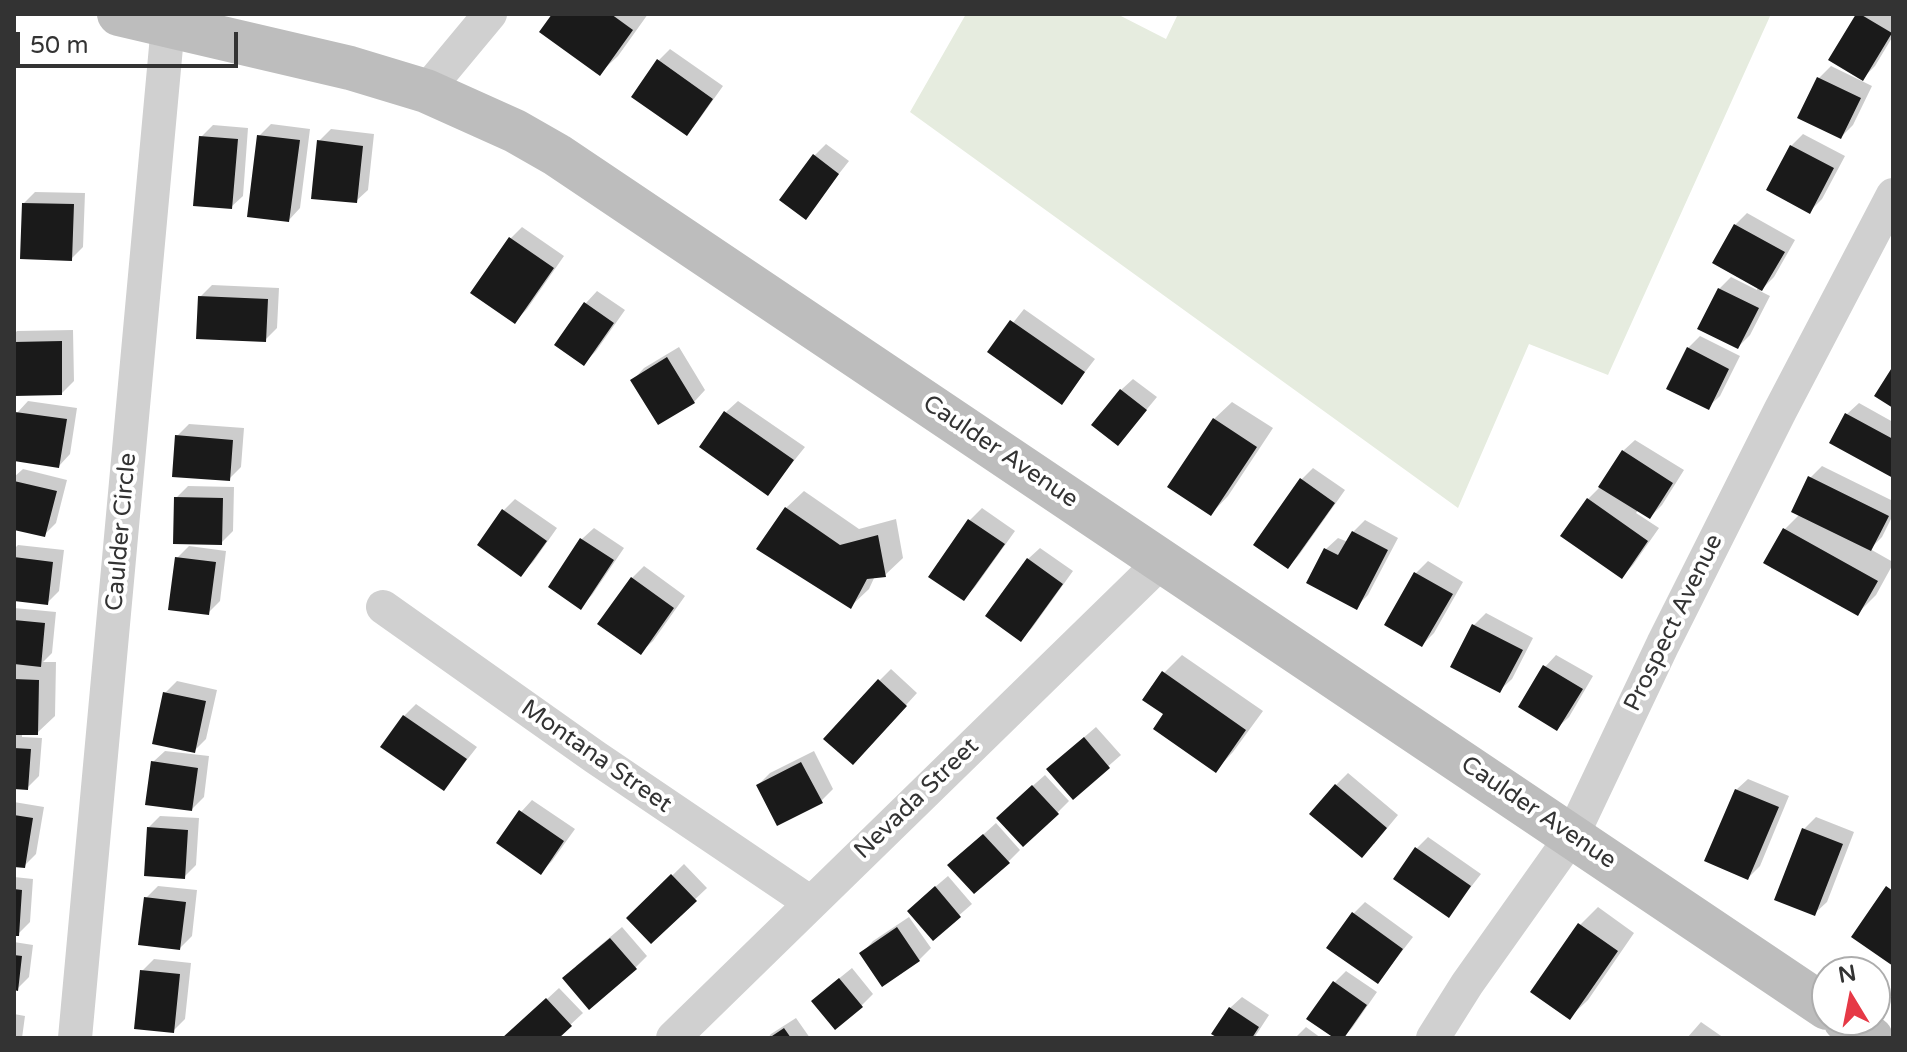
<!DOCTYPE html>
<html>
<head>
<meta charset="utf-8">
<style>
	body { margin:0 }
	#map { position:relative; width:1907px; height:1052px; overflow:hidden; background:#fff; font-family:"Varela Round",sans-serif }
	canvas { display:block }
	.frame { position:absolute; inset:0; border:16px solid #333; pointer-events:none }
	.north { position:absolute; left:1811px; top:956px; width:80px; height:80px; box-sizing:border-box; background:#fff; border:2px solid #adadad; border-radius:50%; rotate:350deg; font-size:22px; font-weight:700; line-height:32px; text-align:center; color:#333 }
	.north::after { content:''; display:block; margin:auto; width:28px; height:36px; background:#e63946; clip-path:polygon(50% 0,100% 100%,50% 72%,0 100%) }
	.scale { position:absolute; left:16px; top:32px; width:222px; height:36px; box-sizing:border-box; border:4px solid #333; border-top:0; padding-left:10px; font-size:24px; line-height:28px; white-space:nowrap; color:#333; -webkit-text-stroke:6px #fff; paint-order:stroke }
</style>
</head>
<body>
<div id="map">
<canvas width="1907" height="1052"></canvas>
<div class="frame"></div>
<div class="north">N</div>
<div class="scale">50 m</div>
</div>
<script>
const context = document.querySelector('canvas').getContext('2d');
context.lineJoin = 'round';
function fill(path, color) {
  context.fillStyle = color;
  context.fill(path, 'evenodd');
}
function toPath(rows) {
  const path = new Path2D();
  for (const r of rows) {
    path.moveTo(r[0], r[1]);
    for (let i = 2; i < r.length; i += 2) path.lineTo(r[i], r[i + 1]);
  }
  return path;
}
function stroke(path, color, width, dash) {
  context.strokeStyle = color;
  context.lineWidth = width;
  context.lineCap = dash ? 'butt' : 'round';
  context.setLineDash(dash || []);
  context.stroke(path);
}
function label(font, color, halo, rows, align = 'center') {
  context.font = font + ' "Varela Round",sans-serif';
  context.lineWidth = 8;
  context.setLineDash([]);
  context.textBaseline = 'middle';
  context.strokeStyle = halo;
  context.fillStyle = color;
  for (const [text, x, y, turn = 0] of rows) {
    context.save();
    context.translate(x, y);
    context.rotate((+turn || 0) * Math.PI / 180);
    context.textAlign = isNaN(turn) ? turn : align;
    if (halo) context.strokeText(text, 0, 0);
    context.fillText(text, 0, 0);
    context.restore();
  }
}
fill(toPath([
	[966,14,1117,14,1166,39,1178,14,1771,14,1608,375,1529,344,1458,508,910,112]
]), '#e6ecdf');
fill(toPath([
	[554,14,648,14,618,56,600,73],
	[1858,14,1893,15,1893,36,1875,66,1863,78],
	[670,49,723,86,698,121,687,133,658,61],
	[1831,66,1872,86,1853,125,1841,137,1800,117,1819,78],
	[271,124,310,129,300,208,289,220,259,136],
	[213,125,248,128,243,196,231,207,201,137],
	[331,129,374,134,368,190,356,201,319,141],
	[1803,134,1845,156,1822,199,1810,211,1791,146],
	[826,144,849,161,805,217,814,156],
	[35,192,85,193,83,247,71,259,24,203],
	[1747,213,1795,240,1774,277,1760,291,1770,296,1750,335,1738,347,1719,289,1731,277,1757,290,1758,286,1735,225],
	[522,227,564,256,527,309,515,321,510,239],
	[212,285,279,288,277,328,265,340,200,297],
	[597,291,625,310,596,351,584,363,557,344,586,303],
	[1024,309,1095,359,1062,402,990,352],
	[73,330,74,381,62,393,14,394,14,334,17,331],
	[1700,336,1740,356,1720,396,1708,407,1688,348],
	[679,347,705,390,694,402,633,380,644,368],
	[1133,379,1157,397,1118,444,1121,390],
	[28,401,77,408,70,454,59,466,14,459,17,413],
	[738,401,805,447,768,493,726,412],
	[1232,402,1273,428,1228,496,1211,514,1214,419],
	[1859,403,1893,422,1893,475,1847,414],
	[189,424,244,428,241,467,229,479,177,436],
	[1635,440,1684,470,1662,505,1650,517,1638,510,1636,513,1659,528,1633,565,1622,577,1588,499,1600,487,1623,451],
	[1822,466,1893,501,1893,515,1882,537,1870,549,1893,562,1893,564,1876,595,1858,613,1784,530,1800,514,1810,478],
	[1313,468,1345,490,1299,555,1288,567,1301,480],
	[23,469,67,480,56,523,44,535,14,528,14,477],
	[188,486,234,487,233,531,221,543,176,498],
	[804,491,859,529,896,519,903,558,885,575,875,576,869,589,851,606,786,508],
	[515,499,557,528,533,562,521,574,503,511],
	[982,508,1015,531,975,587,964,599,931,576,970,520],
	[1365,520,1398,538,1368,595,1356,607,1326,549,1338,538,1348,542,1353,532],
	[594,528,624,548,592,595,580,607,582,539],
	[18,545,64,550,59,591,47,603,14,599,14,549],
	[189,546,226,551,220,601,208,613,177,558],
	[1040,548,1073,571,1032,628,1020,640,1028,559],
	[1428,561,1463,582,1434,633,1422,645,1387,625,1416,573],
	[644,566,685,596,653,641,641,652,632,578],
	[14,608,56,612,52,653,43,662,56,662,55,716,37,733,22,733,22,737,42,738,39,776,27,788,14,787],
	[1486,613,1533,638,1512,679,1500,690,1453,666,1474,625],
	[1182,655,1263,711,1233,752,1216,770,1164,673],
	[1556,655,1593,676,1569,717,1557,728,1545,667],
	[891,669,917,693,864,751,879,681],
	[177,681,217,690,206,739,194,751,165,693],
	[416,704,477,747,444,789,404,716],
	[1096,727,1121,755,1073,797,1060,758],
	[165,751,209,756,204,797,192,809,153,762],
	[814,751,833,789,821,801,758,785,770,773],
	[1348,773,1398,815,1374,844,1336,785],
	[1045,775,1069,801,1057,813,1010,806],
	[1748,779,1789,796,1760,866,1748,878,1736,790],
	[532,800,575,829,552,861,541,872,521,812],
	[14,802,44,807,36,854,24,866,14,865],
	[160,816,199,818,196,865,184,877,148,828],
	[1816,817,1854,832,1827,902,1815,913,1804,829],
	[996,823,1020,850,1008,862,962,854],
	[1428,837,1481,874,1449,915,1417,848],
	[684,864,707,888,651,941,629,918],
	[948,876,972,904,933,938,921,899],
	[14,877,33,879,30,922,18,934,14,934],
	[158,886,197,890,192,936,180,948,146,898],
	[1365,902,1413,937,1378,982,1353,914],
	[1598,907,1634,933,1588,1000,1570,1017,1580,925],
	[909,917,931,948,919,960,862,953,873,941],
	[622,927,647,956,635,968,576,966],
	[14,942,33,945,29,977,17,989,14,988],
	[154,959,191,963,185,1019,173,1031,142,971],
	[852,968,873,994,861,1006,826,989],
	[1346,971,1377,992,1352,1028,1342,1038,1338,1038,1335,982],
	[559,988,583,1013,556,1038,505,1038],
	[1242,997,1269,1015,1254,1038,1222,1038,1230,1008],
	[14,1014,25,1016,22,1038,14,1038],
	[796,1018,810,1038,768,1038,771,1034],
	[1701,1022,1724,1038,1687,1038],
	[1306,1027,1321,1038,1295,1038]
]), '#0003');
fill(toPath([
	[552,14,611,14,633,30,600,76,539,32],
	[1856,14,1860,14,1892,33,1863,81,1828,60],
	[657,59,713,99,687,136,631,97],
	[1817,77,1861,98,1841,139,1797,118],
	[257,135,300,140,289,222,247,217],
	[199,136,238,139,232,209,193,206],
	[317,140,363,146,357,203,311,199],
	[1790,145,1834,168,1810,214,1766,190],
	[813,154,839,174,806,220,779,200],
	[22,203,74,204,72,261,20,259],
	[1734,224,1785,252,1762,291,1712,263],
	[509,237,554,268,515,324,470,293],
	[1718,288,1759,308,1738,349,1697,329],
	[198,296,268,299,266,342,196,339],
	[584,302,614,323,584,366,554,345],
	[1010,320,1085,372,1062,405,987,352],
	[62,341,62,395,14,396,14,342],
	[1687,347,1729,369,1709,410,1666,389],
	[667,357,695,403,658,425,630,380],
	[1893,366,1893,408,1874,396],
	[1120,389,1147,410,1118,446,1091,425],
	[724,411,794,460,768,496,699,447],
	[15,412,67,419,59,468,14,461],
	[1845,413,1893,439,1893,478,1829,443],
	[1213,418,1257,447,1211,516,1167,487],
	[175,435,233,440,230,481,172,477],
	[1622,450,1673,483,1650,519,1598,487],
	[1808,476,1889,516,1871,551,1791,512],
	[1300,478,1335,503,1288,569,1253,545],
	[14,481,57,491,45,537,14,530],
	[174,497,223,498,222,545,173,544],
	[1587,498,1648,541,1622,579,1560,536],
	[785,507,840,545,878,535,886,577,867,579,851,609,756,549],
	[502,509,547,541,521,577,477,545],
	[968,519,1005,544,964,601,928,577],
	[1783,528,1878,581,1858,616,1763,563],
	[1352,531,1388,550,1357,610,1306,583,1324,548,1338,555],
	[580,538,614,560,581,610,548,587],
	[14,557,53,562,48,605,14,601],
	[175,557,216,562,209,615,168,610],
	[1027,558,1063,584,1021,642,985,616],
	[1414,572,1453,594,1422,647,1384,625],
	[631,577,674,608,641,655,597,624],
	[14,620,45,623,41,667,14,664],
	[1472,624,1523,650,1500,693,1450,667],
	[1543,665,1583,689,1557,731,1518,707],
	[1162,671,1246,730,1216,773,1153,729,1163,714,1142,700],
	[14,679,39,680,38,735,14,735],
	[878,679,907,706,853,765,823,739],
	[163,692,206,701,195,753,152,744],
	[403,715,467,759,444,791,380,747],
	[1084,737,1110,768,1073,800,1046,769],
	[14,748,31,749,28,790,14,789],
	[151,761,198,768,192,811,145,805],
	[801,762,823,803,777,826,756,785],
	[1335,784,1387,828,1362,858,1309,814],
	[1032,785,1059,814,1023,847,996,818],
	[1735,789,1779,807,1748,880,1704,861],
	[519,810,564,841,541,875,496,843],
	[14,815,33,818,25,868,14,867],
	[147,827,188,830,185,879,144,876],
	[1802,828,1843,844,1815,916,1774,900],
	[983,834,1010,863,974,894,947,865],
	[1415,847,1471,886,1449,918,1393,879],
	[671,874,697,901,651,944,626,918],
	[935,886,961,917,933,941,907,911],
	[1886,886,1893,891,1893,966,1851,937],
	[14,889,22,890,19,936,14,936],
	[144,897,186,902,180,950,138,945],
	[1352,912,1403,949,1378,984,1326,948],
	[1578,923,1618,951,1570,1020,1530,992],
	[897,927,920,961,882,987,859,953],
	[610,938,637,969,589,1010,562,978],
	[14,955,22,956,18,991,14,990],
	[140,970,180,974,174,1033,134,1029],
	[839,978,863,1007,835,1030,811,1001],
	[1333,981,1367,1005,1344,1038,1334,1038,1306,1019],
	[546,998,572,1026,559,1038,502,1038],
	[1229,1007,1259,1027,1252,1038,1218,1038,1211,1034],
	[784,1028,791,1038,769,1038]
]), '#1a1a1a');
stroke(toPath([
	[426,91,490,14],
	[383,607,595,757,811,903],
	[75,1038,168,25],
	[673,1038,1162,561],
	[1433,1038,1467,984,1572,836,1663,644,1780,411,1893,195]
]), '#d0d0d0', 34);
stroke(toPath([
	[119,14,350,68,426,91,515,131,557,155,1827,1008],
	[1845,1020,1871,1038]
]), '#bdbdbd', 44);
label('24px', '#333', '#fff', [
	["Caulder Avenue",1000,452,34],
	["Caulder Circle",122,532,-85],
	["Prospect Avenue",1674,623,-64],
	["Montana Street",596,757,35],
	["Nevada Street",917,799,-44],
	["Caulder Avenue",1538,813,34]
]);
</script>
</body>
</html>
